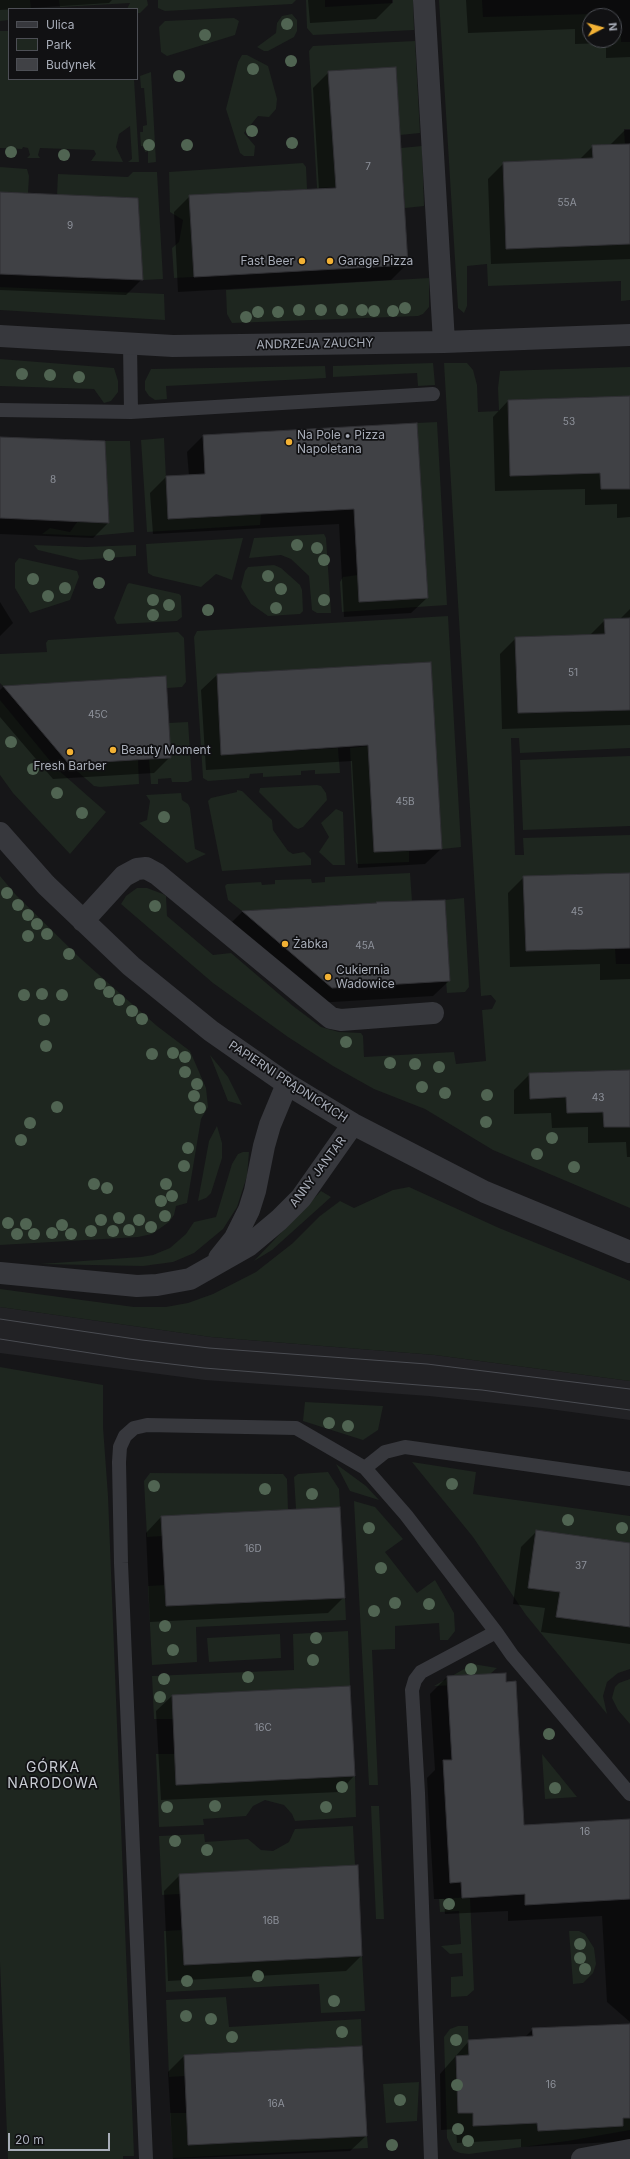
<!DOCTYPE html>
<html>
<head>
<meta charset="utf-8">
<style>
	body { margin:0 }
	#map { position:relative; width:630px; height:2159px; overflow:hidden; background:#161618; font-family:Inter,sans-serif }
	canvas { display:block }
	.legend { position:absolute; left:8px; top:8px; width:130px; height:72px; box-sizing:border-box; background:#111113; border:1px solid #4d4f55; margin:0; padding:5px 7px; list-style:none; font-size:12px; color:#a8adb8 }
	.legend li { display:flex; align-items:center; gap:8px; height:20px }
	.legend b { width:20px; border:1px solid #4d4f55 }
	.north { position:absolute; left:582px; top:8px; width:40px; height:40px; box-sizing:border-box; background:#111113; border:1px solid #4d4f55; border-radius:50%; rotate:84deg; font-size:11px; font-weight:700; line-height:16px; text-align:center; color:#a8adb8 }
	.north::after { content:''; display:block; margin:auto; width:14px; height:18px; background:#f2b134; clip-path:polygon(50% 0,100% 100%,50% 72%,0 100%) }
	.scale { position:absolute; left:8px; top:2133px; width:102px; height:18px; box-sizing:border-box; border:2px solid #a8adb8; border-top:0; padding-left:5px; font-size:12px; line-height:14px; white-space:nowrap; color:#a8adb8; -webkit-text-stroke:3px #111113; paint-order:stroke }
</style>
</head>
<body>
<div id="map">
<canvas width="630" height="2159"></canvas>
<ul class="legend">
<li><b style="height:5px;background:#37383d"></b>Ulica</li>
<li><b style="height:11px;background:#1e261f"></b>Park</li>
<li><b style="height:11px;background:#404145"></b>Budynek</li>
</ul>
<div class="north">N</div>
<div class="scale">20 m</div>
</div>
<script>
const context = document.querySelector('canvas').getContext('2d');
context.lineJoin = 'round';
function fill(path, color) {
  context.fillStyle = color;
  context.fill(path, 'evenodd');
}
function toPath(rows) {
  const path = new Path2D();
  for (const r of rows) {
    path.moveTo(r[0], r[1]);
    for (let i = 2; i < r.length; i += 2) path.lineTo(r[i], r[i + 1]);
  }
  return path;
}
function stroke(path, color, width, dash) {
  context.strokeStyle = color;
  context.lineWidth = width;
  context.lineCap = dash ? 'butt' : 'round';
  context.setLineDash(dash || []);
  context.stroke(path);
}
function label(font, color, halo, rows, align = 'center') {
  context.font = font + ' Inter,sans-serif';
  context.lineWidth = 3.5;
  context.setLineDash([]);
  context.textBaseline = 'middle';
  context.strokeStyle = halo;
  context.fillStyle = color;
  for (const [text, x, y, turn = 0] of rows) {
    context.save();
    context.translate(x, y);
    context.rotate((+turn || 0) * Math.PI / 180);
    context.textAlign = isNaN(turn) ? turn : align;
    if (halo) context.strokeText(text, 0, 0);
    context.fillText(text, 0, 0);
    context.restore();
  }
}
fill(toPath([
	[0,1307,211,1337,435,1355,630,1381,630,1420,542,1408,429,1396,205,1380,0,1353]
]), '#222225');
fill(toPath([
	[0,0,30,0,31,9,9,9,9,20,0,21],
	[59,0,147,0,148,5,140,13,137,13,137,9,127,9,130,3,60,7],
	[158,0,296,0,292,4,165,11,158,8],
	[306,0,325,0,325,7,393,3,393,0,413,0,414,30,313,35,307,28],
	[439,0,482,0,483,17,590,14,590,40,614,40,614,28,621,27,621,42,630,42,630,129,624,129,625,144,593,145,593,158,503,162,506,249,630,244,630,300,621,301,621,281,488,286,487,264,467,266,467,306,464,313,458,308],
	[292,14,297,20,297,31,294,37,268,51,264,51,257,47,276,33,277,23,282,16],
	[234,18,239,21,235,35,167,56,161,52,159,27,165,21],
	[0,31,9,31,9,79,134,79,139,162,128,162,132,159,130,126,119,134,116,147,123,162,91,161,96,154,94,150,40,148,38,155,40,158,27,158,30,155,28,148,23,147,22,149,0,148],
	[415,41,420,133,400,135,396,67,328,71,336,187,317,188,309,51,313,46],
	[242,55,247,55,268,66,277,99,276,109,269,117,258,116,244,133,255,146,254,156,244,156,240,153,226,109,238,62],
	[151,72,156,162,148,163,148,151,145,152,144,146,141,146,140,132,143,132,143,126,147,125,144,88,141,88,140,76],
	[422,146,424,206,405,208,401,148],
	[303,163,306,167,307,189,189,196,194,277,174,278,172,248,179,242,183,220,170,212,169,172],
	[0,167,27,169,29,176,28,193,0,192],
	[133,172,157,172,163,279,143,280,138,198,57,195,58,174,128,177],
	[429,278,429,307,423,314,418,316,232,323,227,314,226,290],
	[0,287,164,294,165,320,0,310],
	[0,359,114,368,118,381,118,392,111,401,104,403,94,389,0,386],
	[433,363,435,385,418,386,417,373,333,377,333,366],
	[444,363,467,363,473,370,477,385,478,412,499,411,498,388,500,371,630,367,630,396,508,400,510,476,600,473,601,489,630,489,630,618,604,619,605,634,515,637,518,713,630,710,630,748,520,753,519,738,511,738,515,855,524,855,523,838,630,835,630,873,523,877,526,951,615,948,616,964,630,964,630,1070,529,1073,530,1099,566,1097,603,1112,604,1127,630,1127,630,1208,493,1150,425,1109,374,1089,333,1066,288,1037,213,983,121,904,126,896,137,888,147,888,163,894,166,896,167,916,213,955,231,953,293,1006,321,1027,339,1032,361,1033,363,1036,364,1057,454,1052,456,1064,486,1061,482,1010,492,1009,496,1001,491,995,481,996],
	[325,366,326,378,166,386,167,399,155,400,149,396,145,390,145,381,151,369],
	[437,422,447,605,342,612,340,582,343,577,358,575,428,598,417,423],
	[164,438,168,519,261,514,260,525,147,532,141,440],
	[105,441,130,441,134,532,91,536,42,534,50,528,70,532,77,522,109,523],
	[324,534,326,538,331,613,317,613,312,610,309,576,291,559,281,555,249,558,254,538],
	[243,538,232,580,216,574,201,587,153,576,148,573,146,544],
	[34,545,86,547,136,545,136,556,80,560,38,550],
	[19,558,77,571,79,577,70,600,30,613,15,588,15,563],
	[274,565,281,568,300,585,302,590,303,611,300,614,268,616,251,604,241,587,245,571,248,567],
	[129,583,179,594,181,596,182,617,177,621,117,624,114,618,127,585],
	[448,616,461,847,442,849,431,662,217,674,221,755,338,748,340,773,315,774,315,770,301,771,301,775,263,777,263,773,250,774,249,778,208,781,203,778,194,637,197,631],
	[178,632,184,638,186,682,182,687,167,688,166,676,3,686,0,683,0,654,47,652,46,643,48,640],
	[0,700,56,768,106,812,70,854,13,793,0,775],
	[188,722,192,780,188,782,172,782,171,778,158,779,158,784,151,784,149,759,171,758,169,723],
	[368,746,374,852,409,851,409,862,362,864,357,864,356,862,350,748],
	[630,756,630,826,523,830,520,760],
	[138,760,139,784,100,787,94,786,69,764],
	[317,785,321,786,326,793,327,800,303,827,298,829,294,827,259,792,260,788],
	[237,790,242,791,272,820,273,830,288,851,293,854,304,852,311,859,311,865,222,871,208,801,211,798,237,792],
	[181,793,182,800,188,804,190,808,195,849,206,854,187,863,139,823,147,820,150,801,146,795],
	[336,809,343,812,345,865,333,865,319,852,329,837,321,823],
	[410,873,412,901,242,911,228,900,225,886,227,884,261,882,262,885,275,884,275,880,311,879,312,883,325,882,325,877],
	[0,876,16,895,81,959,157,1026,190,1051,206,1088,208,1107,201,1119,187,1203,176,1206,174,1215,169,1222,152,1234,138,1237,0,1245],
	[464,898,469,987,465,992,447,993,446,981,450,981,445,900],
	[210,1055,228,1077,242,1105,228,1101],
	[217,1126,222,1143,222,1158,211,1193,206,1198,198,1201,209,1141],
	[243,1152,249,1152,247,1176,237,1207,223,1229,194,1253,173,1262,143,1266,40,1264,141,1257,153,1255,170,1248,186,1234,194,1222,216,1217,232,1164,238,1154],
	[409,1187,499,1228,630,1281,630,1381,435,1355,211,1337,0,1307,0,1289,134,1307,166,1307,188,1303,213,1294,256,1272,293,1243,320,1216,340,1201,354,1208,393,1190],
	[321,1191,331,1197,272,1250,254,1261],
	[0,1367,103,1385,103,1427,108,1496,134,2156,123,2156,123,2159,8,2159,0,1962],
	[305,1402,383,1406,378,1430,363,1440,303,1421],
	[412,1462,476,1472,473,1494,630,1516,630,1543,528,1588,560,1592,556,1617,630,1627,630,1669,618,1673,607,1682,603,1696,607,1714,526,1615,473,1537],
	[336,1464,366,1486,379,1500,350,1491],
	[328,1472,339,1489,340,1507,296,1509,294,1477,298,1474],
	[150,1473,283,1474,287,1479,288,1510,161,1516,163,1536,147,1537,144,1481],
	[354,1501,375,1507,403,1539,385,1552,417,1593,435,1580,454,1613,455,1631,448,1640,440,1640,439,1623,395,1626,395,1649,372,1650,378,1785,369,1785],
	[165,1585,166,1606,345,1598,346,1620,196,1627,197,1662,152,1665,148,1586],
	[348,1631,350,1686,172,1696,173,1719,154,1719,152,1676,294,1670,293,1634],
	[280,1634,281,1658,209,1662,207,1638],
	[473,1664,497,1668,490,1674,490,1683,474,1675,460,1675,460,1685,434,1686],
	[630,1679,630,1724,618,1710,612,1698,615,1687,619,1683],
	[156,1754,175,1754,176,1785,355,1776,356,1817,295,1821,292,1814,284,1805,265,1800,253,1806,246,1816,203,1819,204,1825,159,1827],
	[542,1754,577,1797,545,1799],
	[371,1806,379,1806,384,1919,376,1919],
	[353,1826,355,1865,180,1894,162,1895,159,1836,204,1834,205,1842,248,1839,261,1850,273,1851,289,1842,295,1829],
	[470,1897,474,1990,467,1996,451,1997,451,1977,463,1976,462,1953,450,1954,441,1946,461,1944,459,1911,440,1912,439,1899],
	[182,1930,184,1965,362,1956,365,2011,321,2013,319,1984,166,1992,164,1931],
	[569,1931,579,1931,585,1934,594,1948,596,1964,593,1973,583,1983,573,1984],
	[226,1997,229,2027,361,2019,362,2046,184,2055,185,2076,169,2077,166,2000],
	[458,2026,468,2026,469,2055,455,2056,456,2072,470,2071,472,2097,457,2098,458,2113,473,2113,474,2126,537,2123,538,2131,565,2129,623,2126,623,2118,630,2118,630,2130,568,2141,469,2154,460,2153,453,2150,447,2138,444,2037,450,2029],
	[419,2082,417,2121,386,2123,383,2084],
	[170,2113,187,2113,189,2145,367,2136,368,2148,173,2158]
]), '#1e261f');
fill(toPath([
	[0,0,112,0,109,3,0,10],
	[308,0,392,0,392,3,376,19,310,23],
	[466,0,630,0,630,57,606,58,606,43,575,44,575,29,468,33],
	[590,16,614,16,614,40,590,40],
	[329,72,407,264,391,280,178,292,174,212,190,196,319,190,313,88],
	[625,130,630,130,630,259,491,264,488,179,504,163,579,160,593,146,610,145],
	[0,193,142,279,126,295,0,290],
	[630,397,630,517,617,518,617,504,585,505,585,489,495,491,493,417,508,401],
	[416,424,427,598,411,613,344,617,339,524,153,534,150,493,166,477,189,476,187,452,203,436],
	[0,438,108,523,93,538,0,534],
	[0,602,13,623,0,636],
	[630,609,630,725,502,729,500,654,516,638,589,636,605,620,620,619],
	[430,663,441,849,425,864,358,868,352,761,206,770,201,690,217,675],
	[165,677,170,757,154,773,53,779,0,717,0,690,3,687],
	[630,874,630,979,600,980,600,964,510,967,508,893,524,877],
	[377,903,449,981,433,996,316,1003,227,927,242,912,375,904],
	[630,1071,630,1157,627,1157,626,1142,588,1143,588,1127,552,1128,551,1113,514,1114,514,1090,530,1074],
	[161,1517,344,1597,328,1613,150,1622,146,1533],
	[537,1531,630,1545,630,1644,541,1632,545,1608,513,1604,521,1547],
	[447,1677,523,1826,630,1820,630,2022,607,2002,602,1916,508,1921,508,1911,445,1914,444,1899,434,1899,427,1778,435,1770,430,1694],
	[172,1696,354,1776,339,1792,161,1800,156,1711],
	[180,1875,361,1956,346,1971,168,1981,164,1891],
	[630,2024,630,2141,521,2147,521,2139,457,2143,456,2129,441,2130,440,2074,469,2041,524,2038,533,2029],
	[361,2047,366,2136,350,2151,173,2159,168,2072,184,2056]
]), '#0007');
const building = toPath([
	[396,67,408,265,194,277,189,195,336,188,328,71,396,67],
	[630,144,630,244,506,249,503,162,593,158,592,145,630,144],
	[0,192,138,198,143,280,0,274,0,192],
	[630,396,630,489,601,489,600,473,510,476,508,400,630,396],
	[417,423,428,598,359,602,354,509,168,519,166,476,205,474,203,435,417,423],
	[0,437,105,441,109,523,0,518,0,437],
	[630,618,630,710,518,713,515,637,605,634,604,619,630,618],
	[431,662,442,849,374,852,368,745,221,755,217,674,431,662],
	[166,676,171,758,149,759,69,764,3,686,166,676],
	[630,873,630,948,526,951,523,876,630,873],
	[445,900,450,981,332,988,242,911,377,903,376,902,445,900],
	[630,1070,630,1127,604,1127,603,1112,567,1113,566,1097,530,1099,529,1073,630,1070],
	[340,1507,345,1598,166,1606,161,1516,340,1507],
	[536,1530,630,1543,630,1627,556,1617,560,1592,528,1588,536,1530],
	[506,1673,506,1682,516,1681,524,1825,630,1819,630,1899,525,1905,525,1894,462,1898,461,1882,450,1883,443,1760,452,1760,447,1676,506,1673],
	[350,1686,355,1776,176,1785,172,1695,350,1686],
	[358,1865,362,1956,184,1965,179,1874,358,1865],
	[630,2024,630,2118,623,2118,623,2126,538,2131,537,2123,473,2126,473,2113,458,2113,456,2056,469,2055,468,2040,533,2036,532,2028,630,2024],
	[362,2046,367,2136,188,2145,184,2055,362,2046]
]);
fill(building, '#404145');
stroke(building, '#303034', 1);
stroke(toPath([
	[130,344,131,412],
	[0,410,131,412,433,394],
	[365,1468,385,1452,405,1447,630,1479],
	[496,1632,512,1655,630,1794],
	[146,2159,121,1563,119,1462,120,1447,125,1436,134,1428,147,1425,296,1428,365,1468,406,1515,496,1632,421,1672,415,1680,412,1690,418,1793,431,2159]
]), '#37383d', 14);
stroke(toPath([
	[424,0,444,342],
	[0,336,173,346,444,342,630,335],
	[0,833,46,885,131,966,211,1031,287,1084,353,1124,485,1192,630,1252],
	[83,921,124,876,137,869,146,868,157,874,331,1018,341,1020,433,1013],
	[219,1258,235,1238,249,1210,255,1191,264,1146,270,1125,287,1084],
	[0,1273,137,1286,157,1285,190,1279,248,1246,279,1220,301,1198,353,1124],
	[582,2159,630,2150]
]), '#37383d', 22);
stroke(toPath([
	[0,1319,142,1340,209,1348,427,1364,630,1389],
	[0,1339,129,1359,204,1368,482,1390,630,1410]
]), '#4a4c52', 1);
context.fillStyle = '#506452';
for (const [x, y] of [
	[287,24],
	[205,35],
	[291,61],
	[253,69],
	[179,76],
	[252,131],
	[292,143],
	[149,145],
	[187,145],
	[11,152],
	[64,155],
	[405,308],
	[299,310],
	[321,310],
	[342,310],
	[362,310],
	[374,311],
	[393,311],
	[258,312],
	[278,312],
	[246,317],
	[22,374],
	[50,375],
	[79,377],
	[297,545],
	[317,548],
	[109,555],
	[324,560],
	[268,576],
	[33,579],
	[99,583],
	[65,588],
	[281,589],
	[48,596],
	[153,600],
	[324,600],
	[169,605],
	[276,608],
	[208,610],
	[153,615],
	[11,742],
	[33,769],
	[57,793],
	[82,813],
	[164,817],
	[7,893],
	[18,905],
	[155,906],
	[28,915],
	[37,924],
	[47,934],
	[28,936],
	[69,954],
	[100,984],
	[109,992],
	[42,994],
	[24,995],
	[62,995],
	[119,1000],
	[132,1011],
	[142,1019],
	[44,1020],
	[346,1042],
	[46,1046],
	[173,1053],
	[152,1054],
	[185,1057],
	[390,1063],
	[415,1064],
	[439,1067],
	[185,1072],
	[197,1084],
	[422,1087],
	[445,1093],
	[487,1095],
	[194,1096],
	[57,1107],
	[200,1108],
	[486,1122],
	[30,1123],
	[552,1138],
	[21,1140],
	[188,1148],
	[537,1154],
	[184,1166],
	[574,1167],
	[94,1184],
	[166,1184],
	[107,1188],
	[172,1196],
	[161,1201],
	[165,1216],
	[119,1218],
	[101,1220],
	[139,1220],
	[8,1223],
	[26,1224],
	[62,1225],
	[151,1227],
	[129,1230],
	[91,1231],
	[113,1231],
	[52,1233],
	[17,1234],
	[34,1234],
	[71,1234],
	[329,1423],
	[348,1426],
	[452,1484],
	[154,1486],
	[265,1489],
	[312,1494],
	[568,1520],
	[369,1528],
	[622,1528],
	[381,1568],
	[395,1603],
	[429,1604],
	[374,1611],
	[165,1626],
	[316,1638],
	[173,1650],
	[313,1660],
	[471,1669],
	[248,1677],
	[164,1679],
	[160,1697],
	[549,1734],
	[342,1787],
	[555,1788],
	[215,1806],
	[167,1807],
	[326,1807],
	[175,1841],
	[207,1850],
	[449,1904],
	[580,1944],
	[580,1958],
	[585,1969],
	[258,1976],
	[187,1981],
	[334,2001],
	[186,2016],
	[211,2019],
	[342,2032],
	[232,2037],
	[456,2040],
	[457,2085],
	[400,2100],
	[458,2129],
	[468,2141],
	[392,2145]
]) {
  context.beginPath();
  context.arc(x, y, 6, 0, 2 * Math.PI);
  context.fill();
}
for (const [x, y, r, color] of [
	[302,261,4,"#f2b134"],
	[330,261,4,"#f2b134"],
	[289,442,4,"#f2b134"],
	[113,750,4,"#f2b134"],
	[70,752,4,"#f2b134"],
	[285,944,4,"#f2b134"],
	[328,977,4,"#f2b134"]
]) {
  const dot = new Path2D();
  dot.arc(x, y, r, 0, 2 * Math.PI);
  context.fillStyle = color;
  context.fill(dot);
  stroke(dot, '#111113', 1.5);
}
label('10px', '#8e929b', null, [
	["7",368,167],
	["55A",567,203],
	["9",70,226],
	["53",569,422],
	["8",53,480],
	["51",573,673],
	["45C",98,715],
	["45B",405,802],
	["45",577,912],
	["45A",365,946],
	["43",598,1098],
	["16D",253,1549],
	["37",581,1566],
	["16C",263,1728],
	["16",585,1832],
	["16B",271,1921],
	["16",551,2085],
	["16A",276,2104]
]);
label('12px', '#a8adb8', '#111113', [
	["Fast Beer",294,261,"right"],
	["Garage Pizza",338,261],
	["Na Pole • Pizza",297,435],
	["Napoletana",297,449],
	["Beauty Moment",121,750],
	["Fresh Barber",70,766,"center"],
	["Żabka",293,944],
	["Cukiernia",336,970],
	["Wadowice",336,984]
], 'left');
label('12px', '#a8adb8', '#111113', [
	["ANDRZEJA ZAUCHY",315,344,-1],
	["PAPIERNI PRĄDNICKICH",288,1082,33],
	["ANNY JANTAR",318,1172,-53]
]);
context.letterSpacing = '1px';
label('14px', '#c9ccd4', '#111113', [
	["GÓRKA",53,1768],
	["NARODOWA",53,1784]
]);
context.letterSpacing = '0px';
</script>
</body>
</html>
